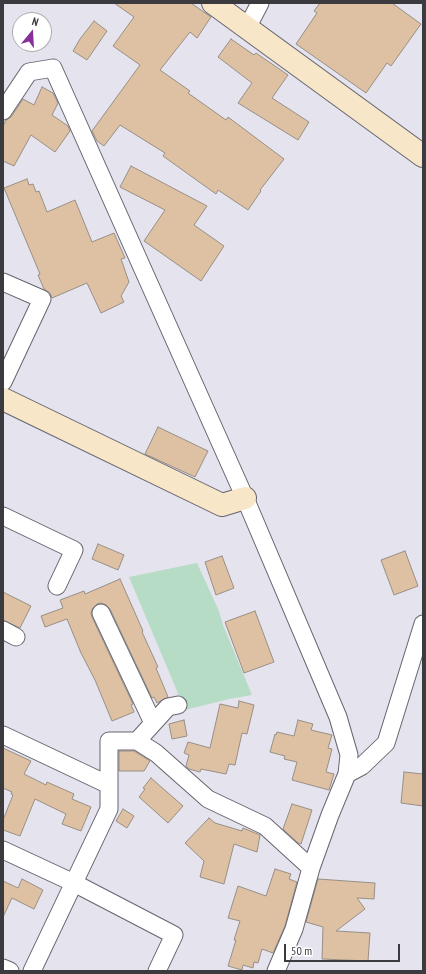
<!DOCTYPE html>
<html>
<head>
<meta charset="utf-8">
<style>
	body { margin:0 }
	#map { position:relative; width:426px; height:974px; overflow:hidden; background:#e4e3ee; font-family:"PT Sans Narrow",sans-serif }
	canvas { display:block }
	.frame { position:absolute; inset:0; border:4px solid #3b3a3f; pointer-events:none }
	.north { position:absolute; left:12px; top:12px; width:40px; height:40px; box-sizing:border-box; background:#fff; border:1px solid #b1b0b2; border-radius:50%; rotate:18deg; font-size:11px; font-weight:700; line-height:16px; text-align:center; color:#3b3a3f }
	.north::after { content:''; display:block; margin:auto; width:14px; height:18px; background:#882f9b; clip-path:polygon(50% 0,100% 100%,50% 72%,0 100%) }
	.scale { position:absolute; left:284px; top:944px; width:116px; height:18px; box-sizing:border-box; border:2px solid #3b3a3f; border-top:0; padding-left:5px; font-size:12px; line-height:14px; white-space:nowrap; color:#3b3a3f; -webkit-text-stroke:3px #fff; paint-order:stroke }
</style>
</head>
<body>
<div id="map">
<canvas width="426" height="974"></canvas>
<div class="frame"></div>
<div class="north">N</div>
<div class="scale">50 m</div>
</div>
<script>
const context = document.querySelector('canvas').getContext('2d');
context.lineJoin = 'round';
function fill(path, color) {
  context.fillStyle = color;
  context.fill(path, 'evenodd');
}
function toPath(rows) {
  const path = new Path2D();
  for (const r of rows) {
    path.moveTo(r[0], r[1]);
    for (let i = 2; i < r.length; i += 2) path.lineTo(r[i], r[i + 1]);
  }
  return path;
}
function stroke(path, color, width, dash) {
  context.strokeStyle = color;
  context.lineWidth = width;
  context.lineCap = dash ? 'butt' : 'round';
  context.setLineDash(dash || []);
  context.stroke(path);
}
fill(toPath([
	[197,563,219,611,223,625,252,695,229,699,185,710,129,577]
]), '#b7dcc6');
const building = toPath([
	[114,3,191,3,211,17,197,38,190,32,160,70,190,91,188,93,226,120,228,117,284,159,260,190,261,191,248,210,218,190,216,194,163,156,165,153,120,125,104,146,97,141,92,131,140,65,113,46,134,17,114,3],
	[320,3,392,3,421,24,391,66,387,63,366,93,296,44,317,13,314,11,320,3],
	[94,21,107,31,87,60,73,51,80,39,94,21],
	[231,39,254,55,256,53,288,75,272,98,309,122,298,140,238,103,252,83,218,57,231,39],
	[42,87,53,93,58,103,52,115,68,126,70,131,55,152,31,135,14,166,3,161,3,126,6,120,11,117,23,99,34,105,42,87],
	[131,166,207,206,194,225,224,246,201,281,144,241,165,210,120,187,131,166],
	[27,179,29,185,33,184,36,192,39,191,47,212,75,200,92,242,114,233,125,258,121,259,129,282,121,296,124,302,101,313,87,283,52,298,50,293,44,289,38,275,40,274,4,188,27,179],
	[158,427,208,451,195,477,145,454,158,427],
	[98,544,124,555,118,570,92,559,98,544],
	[405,551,418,586,394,595,381,560,405,551],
	[222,556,234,588,216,595,205,562,222,556],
	[120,579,143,631,142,632,158,667,156,668,168,697,157,703,154,697,152,698,110,609,106,605,101,603,97,604,93,608,91,613,92,617,133,704,131,705,134,712,112,721,95,680,81,653,67,619,45,627,41,616,63,608,60,600,84,591,85,594,120,579],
	[3,592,31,606,20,628,3,620,3,592],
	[255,611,274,662,244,673,225,622,255,611],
	[239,701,254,705,247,734,242,733,235,765,229,764,226,774,201,769,200,772,189,769,186,766,189,755,184,753,188,742,210,748,220,704,238,708,239,701],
	[184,720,187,736,172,739,169,724,184,720],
	[298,720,313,724,311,730,332,735,328,748,332,749,326,772,334,774,329,790,292,780,297,762,284,759,285,756,270,752,275,734,276,735,277,732,294,736,298,720],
	[3,748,31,761,24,774,46,785,47,782,74,794,72,799,91,807,81,831,62,824,66,814,35,799,20,836,3,830,3,820,13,795,11,794,12,792,3,788,3,748],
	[119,751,134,751,150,761,144,771,119,771,119,751],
	[404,772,423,774,423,806,401,803,404,772],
	[151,778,183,806,168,823,139,797,145,789,143,788,151,778],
	[292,804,312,810,301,844,298,843,283,829,292,804],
	[123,809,134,816,127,828,116,821,123,809],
	[209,818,215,823,242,831,243,828,260,835,257,852,234,844,224,884,200,877,204,861,185,843,209,818],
	[275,869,291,874,289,879,297,882,285,926,273,953,262,949,258,963,254,962,253,968,243,965,242,970,228,966,236,940,234,940,240,921,228,918,238,886,266,896,275,869],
	[22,879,43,890,34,909,12,898,3,917,3,881,18,888,22,879],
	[318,879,375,883,374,899,357,898,365,909,336,931,370,933,368,961,322,959,323,927,306,922,318,879]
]);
fill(building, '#dec0a2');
stroke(building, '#978f86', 1);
const street = toPath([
	[247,28,260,3],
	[3,111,29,72,53,68,245,498,338,717,349,755,347,774,330,815,311,868,294,929,276,971],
	[3,282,42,299,3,382],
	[3,516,74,550,57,586],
	[101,613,153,723],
	[3,630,16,637],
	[3,735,109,785],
	[137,741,156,753,208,799,265,826,311,868],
	[347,774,362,766,386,743,423,624],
	[3,850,74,883,174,935,157,971],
	[3,968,10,971],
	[32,971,109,809,109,741,137,741,168,707,178,705]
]);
const secondary = toPath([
	[213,3,423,156],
	[3,399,222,505,245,498]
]);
stroke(street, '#66656f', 19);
stroke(secondary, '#66656f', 24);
stroke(street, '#fff', 17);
stroke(secondary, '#f7e6c8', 22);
</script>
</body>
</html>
